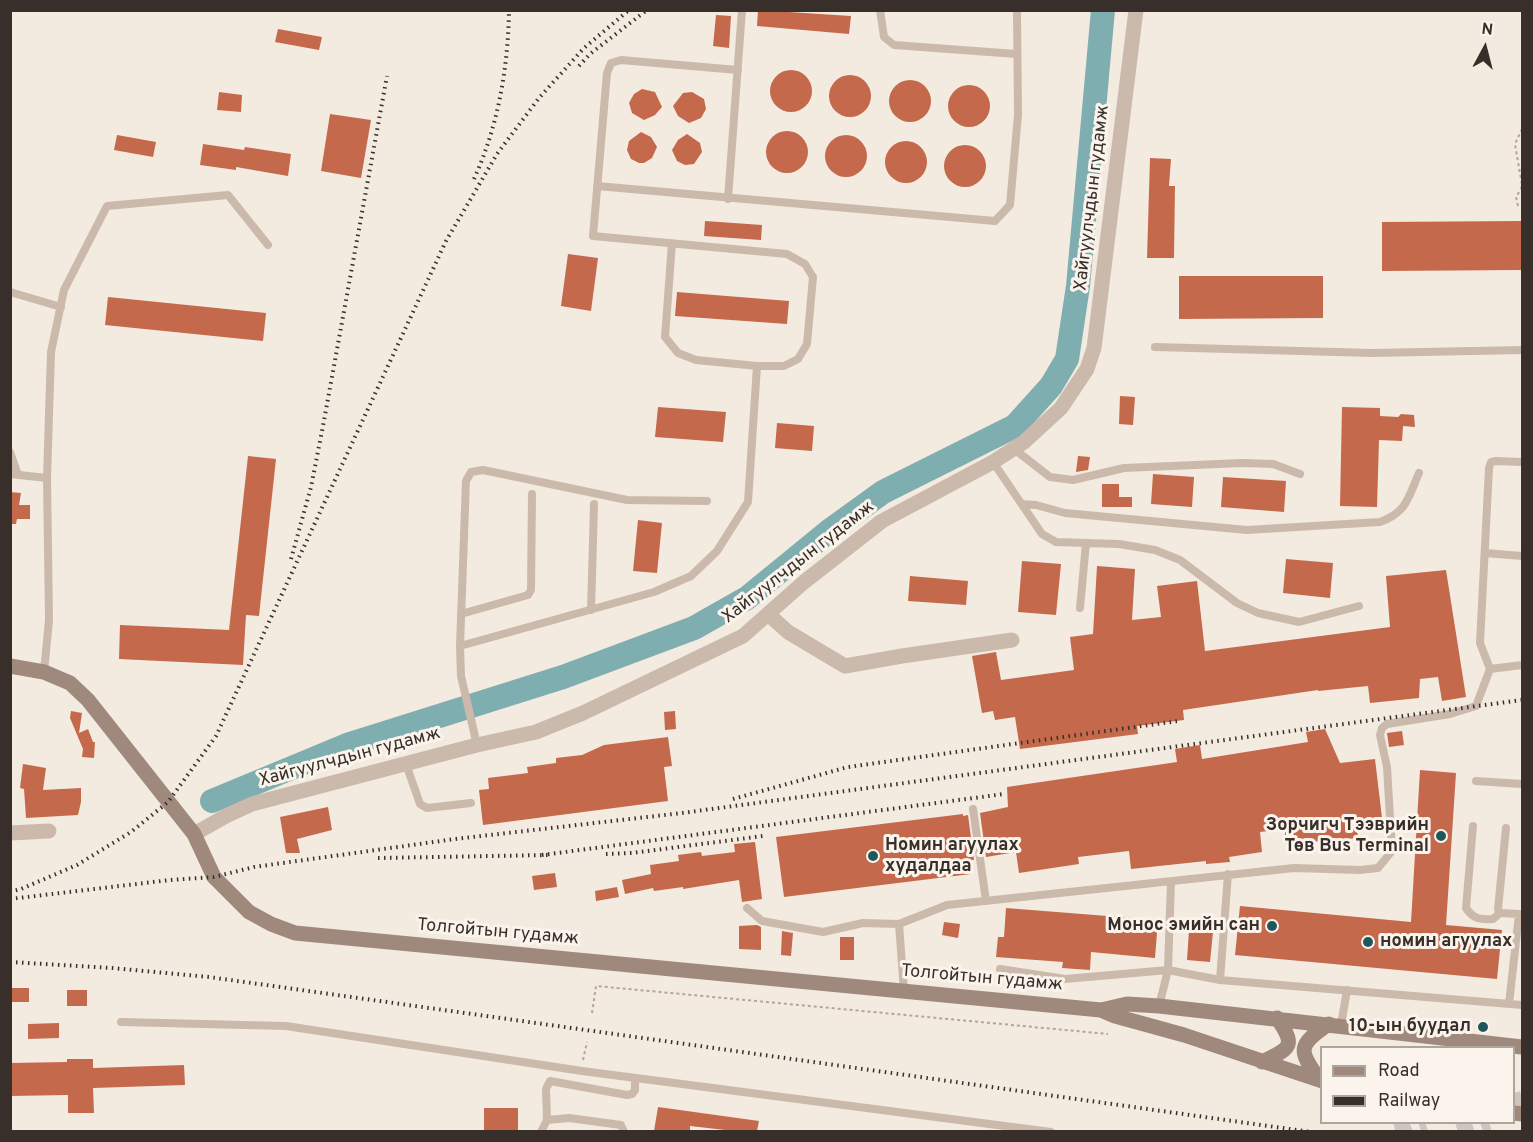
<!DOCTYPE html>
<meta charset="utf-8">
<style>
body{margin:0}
#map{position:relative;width:1533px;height:1142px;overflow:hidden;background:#f3eae0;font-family:Overpass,sans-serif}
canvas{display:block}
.frame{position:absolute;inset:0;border:12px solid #392f2a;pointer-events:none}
.legend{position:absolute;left:1320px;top:1046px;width:195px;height:78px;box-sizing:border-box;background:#faf4ec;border:2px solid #ada59e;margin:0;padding:8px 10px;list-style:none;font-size:18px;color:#392f2a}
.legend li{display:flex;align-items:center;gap:12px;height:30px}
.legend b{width:30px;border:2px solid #ada59e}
.north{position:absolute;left:1455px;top:18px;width:60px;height:60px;-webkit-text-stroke:4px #faf4ec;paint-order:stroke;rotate:7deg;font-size:16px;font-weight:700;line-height:24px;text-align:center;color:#392f2a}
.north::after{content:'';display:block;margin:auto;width:21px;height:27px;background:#392f2a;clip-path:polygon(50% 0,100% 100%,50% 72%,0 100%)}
</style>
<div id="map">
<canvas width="1533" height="1142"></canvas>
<div class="frame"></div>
<ul class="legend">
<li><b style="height:8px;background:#9f897c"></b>Road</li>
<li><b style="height:8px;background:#392f2a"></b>Railway</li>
</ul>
<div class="north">N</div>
</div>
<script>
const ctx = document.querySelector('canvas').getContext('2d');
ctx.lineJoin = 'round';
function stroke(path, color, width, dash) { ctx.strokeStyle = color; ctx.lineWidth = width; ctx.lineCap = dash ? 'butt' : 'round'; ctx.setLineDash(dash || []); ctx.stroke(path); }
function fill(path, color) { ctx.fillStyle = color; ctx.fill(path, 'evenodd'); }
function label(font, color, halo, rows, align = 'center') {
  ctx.font = font + ' Overpass,sans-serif'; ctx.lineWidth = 6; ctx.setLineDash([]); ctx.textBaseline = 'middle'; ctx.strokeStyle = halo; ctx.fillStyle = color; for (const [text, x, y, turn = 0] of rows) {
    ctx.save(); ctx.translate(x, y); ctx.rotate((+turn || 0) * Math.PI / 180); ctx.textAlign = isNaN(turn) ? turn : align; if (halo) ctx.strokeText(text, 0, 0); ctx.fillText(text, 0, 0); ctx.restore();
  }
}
stroke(new Path2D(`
 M212,801l135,-56 216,-68 131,-49 53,-30 82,-67 54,-39 132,-66 36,-40 16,-27 11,-73 25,-276`), '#7eaeb0', 24);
fill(new Path2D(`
 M758,10l93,6 -2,18 -92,-8z
 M716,15l15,1 -2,32 -16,-2z
 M278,29l44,8 -3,13 -44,-8z
 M770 91a21 21 0 1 1 42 0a21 21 0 1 1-42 0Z
 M829 96a21 21 0 1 1 42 0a21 21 0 1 1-42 0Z
 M889 101a21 21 0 1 1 42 0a21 21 0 1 1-42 0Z
 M948 106a21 21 0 1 1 42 0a21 21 0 1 1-42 0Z
 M642,89l13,3 7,15 -7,8 -11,5 -12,-7 -3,-10 5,-9z
 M219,92l23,3 -1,17 -24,-2z
 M692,92l12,7 2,10 -5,9 -12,5 -11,-7 -5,-10 10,-13z
 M330,114l41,6 -10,58 -40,-7z
 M766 152a21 21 0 1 1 42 0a21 21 0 1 1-42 0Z
 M641,132l10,5 6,10 -5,11 -8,5h-5l-8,-4 -4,-9 2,-9z
 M687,134l13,9 2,9 -8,12 -9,1 -8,-4 -5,-11 6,-10z
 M117,135l39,7 -3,15 -39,-7z
 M825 156a21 21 0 1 1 42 0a21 21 0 1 1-42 0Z
 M885 162a21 21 0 1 1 42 0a21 21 0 1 1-42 0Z
 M203,144l41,6 1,-3 46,7 -3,22 -52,-9v3l-36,-5z
 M944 166a21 21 0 1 1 42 0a21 21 0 1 1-42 0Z
 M1150,158l21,1 -2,27h6l-1,72h-27z
 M705,221l57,4 -1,15 -57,-4z
 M1522,221v49l-140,1v-49z
 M568,254l30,4 -7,53 -30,-5z
 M1179,276h144v42l-144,1z
 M677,292l112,9 -2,23 -112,-8z
 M108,297l158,16 -3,28 -158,-16z
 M1120,396l15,1 -2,28 -14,-1z
 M658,407l68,5 -3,30 -68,-5z
 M1342,407l38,1v8l18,1 3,-3 13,1 1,12 -12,-1 -1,15 -23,-1 -2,67 -37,-1z
 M777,423l37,3 -2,25 -37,-3z
 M248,456l28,3 -17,157 -13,-1 -3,50 -124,-6 1,-34 109,5z
 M1078,456l12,1 -2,13 -12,2z
 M1153,474l41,3 -2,30 -41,-3z
 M1223,477l63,4 -2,31 -63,-5z
 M1102,484h17v13h13v10h-30z
 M10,492l11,1 -2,12h11v14h-13l-1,5h-6z
 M638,520l24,3 -5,50 -24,-2z
 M1286,559l47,4 -3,35 -47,-5z
 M1022,561l39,3 -5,51 -38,-3z
 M1097,566l38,3 -3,51 29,-3 -4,-31 40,-5 8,70 185,-24 -4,-51 60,-6 20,127 -24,4 -4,-24 -18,2 -1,19 -49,5 -2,-17 -50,5v-1l-135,20 1,10 -47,6 1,8 -118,15 -5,-32 -20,3 -2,-9 -11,2 -10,-57 24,-4 5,28 73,-10 -4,-33 23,-3z
 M910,576l58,5 -2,24 -58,-4z
 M71,711l11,2 -3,20 9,-4 5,13h2l-1,16 -12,-1 1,-8 -13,-31z
 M675,711l1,18 -11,1 -1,-18z
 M1325,729l15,34 35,-4 7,59 -26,2 2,18 -73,6v-15l-25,3 2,20 -33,5 1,5 -24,2v-3l-75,8 -2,-18 -51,6 1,7 -60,9 -3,-21 -30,5 -6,-44 28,-6 -1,-20 170,-25 -2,-13 25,-4 2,14 106,-17 -2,-10z
 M1402,731l2,14 -15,2 -2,-14z
 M668,737l4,29 -8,1 4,34 -185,24 -4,-35 10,-1 -1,-11 40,-5 -1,-6 29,-4v-5l26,-3 22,-10z
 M23,764l23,4 -3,22 38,-2v14l-3,13 -52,3 -2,-29 -4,-1z
 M1420,770l36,3 -10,152 56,5 -5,49 -262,-24 5,-49 171,16z
 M328,807l4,23 -35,9 3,14h-14l-6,-36z
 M963,814v2l5,-1 6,45h-5l2,14 -187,23 -8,-60z
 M755,842l7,57 -20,3 -3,-22 -56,9v-2l-29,4 -1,-3 -28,6 -3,-14 29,-6 -1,-9 29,-4 -1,-6 23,-3 1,4 33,-4 -1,-8z
 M555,873l2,14 -23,3 -2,-14z
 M617,887l2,10 -23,4 -1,-10z
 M1006,908l152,12 -3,38 -64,-6 -1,18 -28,-2 1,-6 -67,-5 2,-20h6z
 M944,922l16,2 -2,14 -16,-3z
 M757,925l4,2v23l-22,-1v-23z
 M1189,930l24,2 -3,30 -23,-2z
 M782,931l11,2 -2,23 -10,-1z
 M840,937h14v23h-14z
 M12,988h17v14h-17z
 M67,990h20v16h-20z
 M59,1023v15l-31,1v-15z
 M67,1059h26v9l91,-3 1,20 -92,3 1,25h-26v-18l-58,1v-33l57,-1z
 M658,1107l101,14 -2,10h-23l-44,-5v5h-36z
 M484,1108h34v23h-34z`), '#c5694c');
stroke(new Path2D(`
 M1514,1101l8,-2
 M1396,1132l29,-10
 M1458,1132l31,-10`), '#cec5bc', 16, [16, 8]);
stroke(new Path2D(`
 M1518,206l-2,-9 5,-8 1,-4 -7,-41 7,-15
 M592,1013l4,-27 512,48
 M583,1060l4,-18`), '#b7a495', 2, [3, 3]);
stroke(new Path2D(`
 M880,10l4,27 10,8 122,9
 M597,186l398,35 15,-16 8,-90 -1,-105
 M728,199l14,-189
 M672,243l-7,94 13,16 18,7 61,6h27l14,-7 9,-15 6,-67 -8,-13 -18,-10 -194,-18 14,-163 4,-10 10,-3 117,10
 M10,292l51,15
 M1155,347l218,6 149,-3
 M1014,449l36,28 23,3 51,-12 118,-5 31,1 27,10
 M10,452l8,23
 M993,462l49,72 14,8 63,2 36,6 25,10 57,43 21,10 41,9 60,-16
 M10,474l37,4 2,142 -5,52
 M47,478l4,-126 13,-62 43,-84 121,-11 40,50
 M1022,504l14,1 29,8 182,17 133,-8c27,-10 28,-24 39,-49
 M1485,553l37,3
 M1080,608l6,-65
 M591,610l3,-106
 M461,614l67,-19 3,-5 1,-96
 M460,646l194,-54 37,-16 26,-25 31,-49 9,-136
 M1490,669l32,-4
 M477,745l-16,-69 -1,-30 6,-165 5,-9 12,-2 144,30 80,1
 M406,764l14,40 7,4 44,-5
 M1476,781l46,3
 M973,809l13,92
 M1473,826l-7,82c7,11 15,12 27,11l7,-6
 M1506,828l-8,81 2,4 19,1 -10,90
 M747,908l15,13 61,11 40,-9 36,1 48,-19 347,-37 66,2 18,-2 14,-17 -5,-84 -7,-32 2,-7 5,-4 63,-10 26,-8 14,-37 -10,-26 9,-175 2,-6 5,-1 26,1
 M899,924l5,67
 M1000,969l65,10 103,-9 52,10 302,25
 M1220,980l8,-106
 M1159,1006l9,-36 3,-89
 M121,1022l165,4 296,45 469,61
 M1341,1025l6,-35
 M547,1120l-1,-31 4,-8 77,14 5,-1 3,-4v-12
 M541,1132l6,-12 22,-2 52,7 3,7`), '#cbbaab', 8);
stroke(new Path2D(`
 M768,614l20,18 57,34 57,-10 110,-16
 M10,833l39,-2
 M194,834l32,-18 26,-12 225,-59 59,-13 47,-19 160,-77 61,-54 78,-61 111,-59 31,-20 37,-34 26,-39 7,-21 42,-338`), '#cbbaab', 15);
stroke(new Path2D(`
 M10,666l34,6 26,11 18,17 106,134 20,43 35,35 22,12 24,9 806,77 14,6 69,19 138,46
 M1101,1010l26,-6 32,2 363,41
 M1262,1062c28,-14 35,-15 15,-44
 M1320,1080c-22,-29 -23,-35 9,-56
 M1514,1113l8,1`), '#9f897c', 15);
stroke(new Path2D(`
 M579,66l11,-12 57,-44
 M474,179c24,-53 34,-110 35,-169
 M291,559l20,-72 12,-61 64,-350
 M733,799l115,-32 330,-46
 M606,854l26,-1 131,-17
 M542,855l462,-61
 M378,858l171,-3
 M10,892l11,-3 56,-24 54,-33 37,-30 48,-66 230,-495 51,-87 42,-56 45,-50 45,-38
 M10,899l160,-19 44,-3 40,-10 201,-28 227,-26 840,-113
 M10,962l102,6 97,9 1102,155`), '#392f2a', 4, [1.5, 4.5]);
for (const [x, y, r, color] of [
 [1441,836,6,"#20575b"],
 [873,856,6,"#20575b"],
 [1272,926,6,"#20575b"],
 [1368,942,6,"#20575b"],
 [1483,1027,6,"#20575b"]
]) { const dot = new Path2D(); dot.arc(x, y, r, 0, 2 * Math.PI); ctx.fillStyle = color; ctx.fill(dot); stroke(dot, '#faf4ec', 2); }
label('18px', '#392f2a', '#faf4ec', [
 ["Хайгуулчдын гудамж",1093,198,-83],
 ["Хайгуулчдын гудамж",799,563,-38],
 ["Хайгуулчдын гудамж",350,758,-15],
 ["Толгойтын гудамж",498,933,5],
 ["Толгойтын гудамж",982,979,5]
]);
label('bold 18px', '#392f2a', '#faf4ec', [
 ["Зорчигч Тээврийн",1429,826],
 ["Төв Bus Terminal",1429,847],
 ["Номин агуулах",885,846,"left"],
 ["худалдаа",885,867,"left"],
 ["Монос эмийн сан",1260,926],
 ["номин агуулах",1380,942,"left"],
 ["10-ын буудал",1471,1027]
], 'right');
</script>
